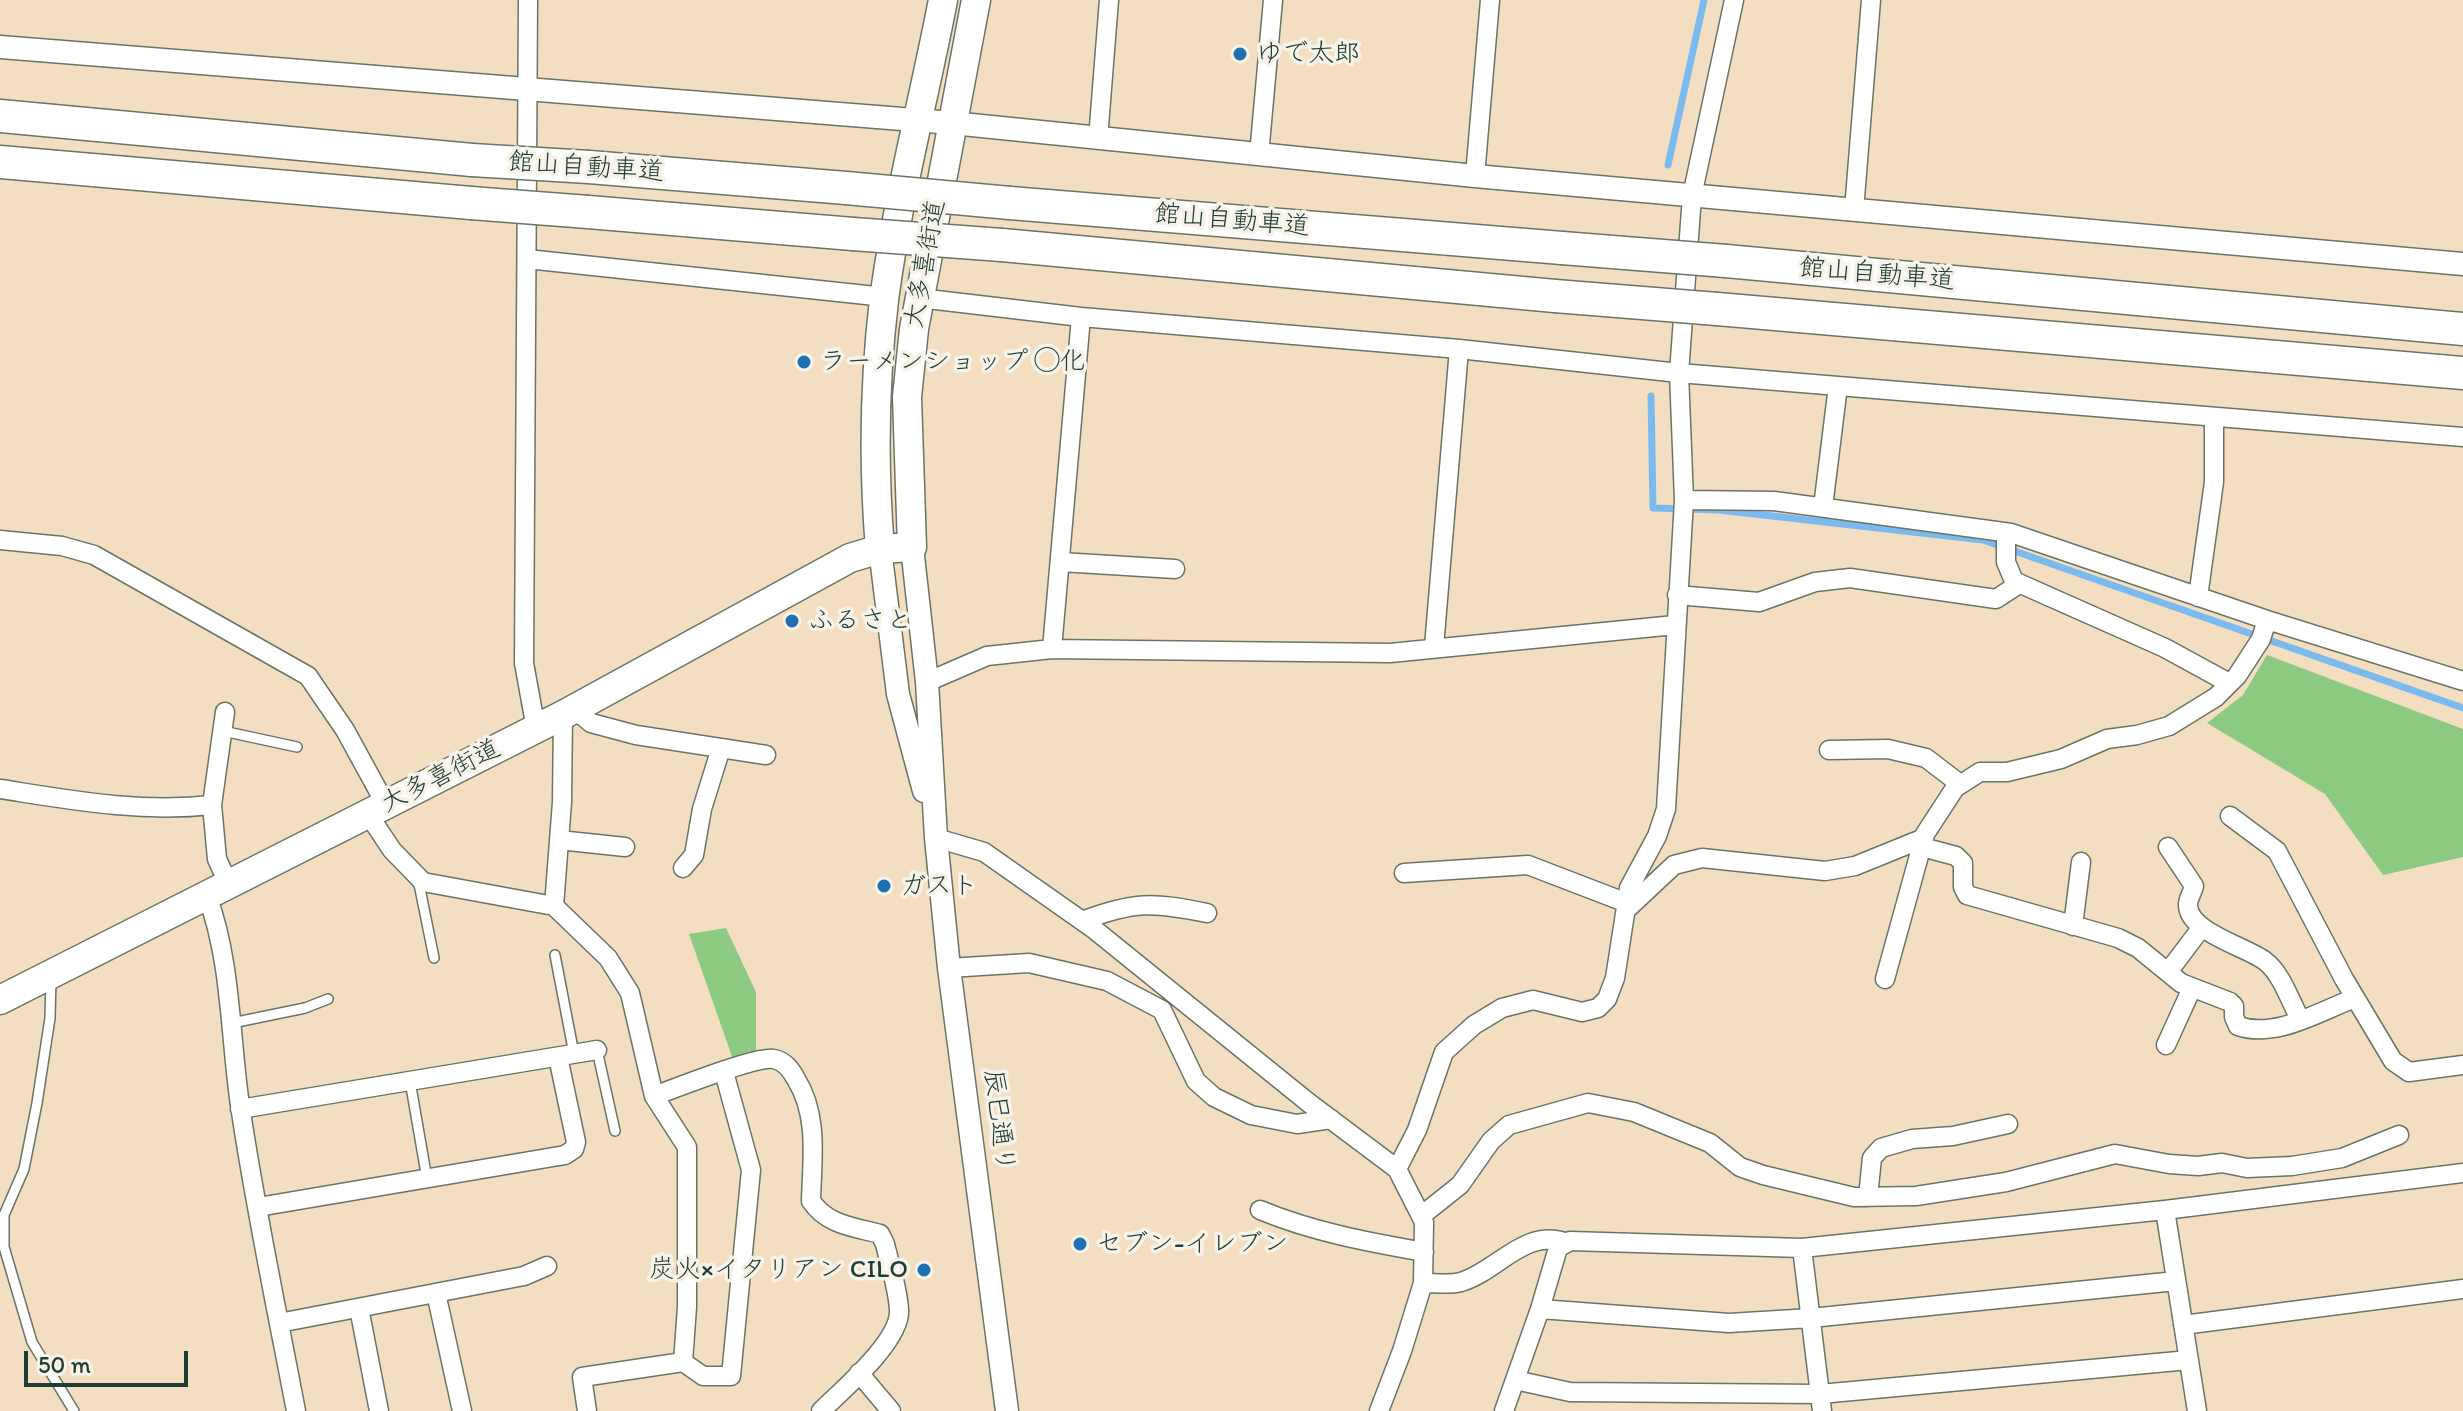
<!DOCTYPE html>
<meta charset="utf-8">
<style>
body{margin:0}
#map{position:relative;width:2463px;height:1411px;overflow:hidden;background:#f3dec1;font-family:Itim,sans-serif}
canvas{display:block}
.scale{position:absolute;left:24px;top:1351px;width:164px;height:36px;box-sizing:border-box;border:4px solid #1f3d34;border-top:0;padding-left:10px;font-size:24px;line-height:28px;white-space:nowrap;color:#1f3d34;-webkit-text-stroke:6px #f7f3e8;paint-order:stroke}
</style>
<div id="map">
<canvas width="2463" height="1411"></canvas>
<div class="scale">50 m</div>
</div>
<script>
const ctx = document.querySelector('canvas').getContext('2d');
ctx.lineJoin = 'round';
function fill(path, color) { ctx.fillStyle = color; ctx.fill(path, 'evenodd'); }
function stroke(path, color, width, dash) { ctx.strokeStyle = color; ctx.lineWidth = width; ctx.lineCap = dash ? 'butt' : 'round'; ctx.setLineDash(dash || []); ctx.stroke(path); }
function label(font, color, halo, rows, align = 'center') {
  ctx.font = font + ' Itim,"Klee One",sans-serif'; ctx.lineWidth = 7; ctx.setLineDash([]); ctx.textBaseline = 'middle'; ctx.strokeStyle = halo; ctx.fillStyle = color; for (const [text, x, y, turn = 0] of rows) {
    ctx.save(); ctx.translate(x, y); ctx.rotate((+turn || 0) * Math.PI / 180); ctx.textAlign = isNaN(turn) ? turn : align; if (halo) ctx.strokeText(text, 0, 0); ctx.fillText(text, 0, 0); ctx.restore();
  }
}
fill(new Path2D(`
 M2267,655l196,74v128l-80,18 -58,-81 -118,-71 36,-28z
 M726,928l30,64v70l-20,6 -47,-134z`), '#8cca81');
stroke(new Path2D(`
 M1668,165l36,-165
 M1651,396l2,112 66,2 264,30 480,168`), '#7bbaef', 7);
const service = new Path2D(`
 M223,731l74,16
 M418,879l16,79
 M555,955l19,99
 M51,978l-1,40 -13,85 -13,66 -20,46v32l28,95 42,69
 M232,1023l73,-15 23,-9
 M597,1050l18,81
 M410,1081l17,98`);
const minor = new Path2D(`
 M528,0l-4,663 12,66
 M1098,139l11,-139
 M1259,155l14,-155
 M1475,176l15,-176
 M1854,210l17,-210
 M527,259l358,38
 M919,298l162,19 378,32 220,24 784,64
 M1684,500l90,1 237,32 256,87 196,61
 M1823,507l15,-121
 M2006,533v29l8,19 151,67 64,35
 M0,540l62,6 32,9 214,121 37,54 41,75
 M1061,562l114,7
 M1677,595l82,7 56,-20 35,-4 146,21 23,-15
 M2198,597l16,-115v-64
 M1434,647l25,-298
 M1052,649l29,-332
 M927,682l60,-26 65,-7 338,4 285,-28
 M574,709l17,14 45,12 130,20
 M225,712l-13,93 5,54 12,26
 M563,715l-1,87 -8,104 54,52 22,35 24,103 33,51v160l-4,55 -101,15 5,34
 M1829,750l59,-1 38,9 34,26
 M0,789c71,11 140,24 212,16
 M368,814l24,36 31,32 131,24
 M2230,816l47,35 67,128 49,82 16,11 54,-7
 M936,838l48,14 111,78 214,173 88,66 27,53 -1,61 -21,68 -23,60
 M559,840l66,7
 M1922,847l34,9 7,7v24l4,8 151,43 20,10 43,35 49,19 4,4v11l4,9c38,13 82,-15 117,-28
 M2168,847l26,39c-1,5 -6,13 -6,18 -1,28 59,43 77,57 17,13 25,40 35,58
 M683,868l11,-13 8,-46 19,-61
 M1404,873l124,-8 99,38
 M207,896c25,65 23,147 34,216 15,100 36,199 55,299
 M1626,910l48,-45 28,-7 123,13 30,-5 69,-28
 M1082,921c52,-20 71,-19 125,-8
 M2073,926l8,-64
 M949,968l80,-5 78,18 55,29 34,71 18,16 37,18 46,9 34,-5
 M2168,972l34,-45
 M1885,979l40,-145 30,-46 25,-16h27l25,-6 29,-7 46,-20 30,-4 32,-9 47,-29 21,-21 24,-37 6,-19
 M2166,1045l26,-57
 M654,1096c22,-8 102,-40 120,-37 11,2 17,11 22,20 23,37 16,80 15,122 16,24 43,26 69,33l5,10c5,21 13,45 14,66 2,31 -57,80 -78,101
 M240,1109l357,-59
 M1397,1169l20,-39 27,-78 30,-27 28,-17 31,-8 49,12 16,-4 9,-9 8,-21 14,-90 28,-52 9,-27 18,-309 -5,-127 13,-177 42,-196
 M1868,1197l4,-39 9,-10 31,-9 41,-3 55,-12
 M258,1207l307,-52 9,-6 2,-7 -18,-85
 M1260,1210c53,22 108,32 164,42
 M2165,1210l32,201
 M1421,1216l39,-31 31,-44 18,-16 79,-22 46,9 76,31 30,24 23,8 91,22 62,-1 90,-14 109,-28 54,10 29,2 24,-3 25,5 45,-2 50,-8 57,-23
 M1802,1248l20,163
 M1423,1283c12,0 27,2 38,-1 37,-11 64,-55 106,-39
 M436,1293l26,118
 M359,1308l20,103
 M1540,1309l189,14 82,-5 365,-37
 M279,1323l245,-47 23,-10
 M2183,1325l280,-36
 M683,1362l20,14h28l20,-206 -27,-98
 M859,1373l32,38
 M1515,1380l55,12 250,2 369,-34
 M1504,1411l36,-102 18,-61 12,-7 232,7 363,-38 298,-37`);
const tertiary = new Path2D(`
 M0,47l952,76 523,53 988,88
 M912,547l15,135 9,156 13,130 58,443
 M880,549l18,145 26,97`);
const trunk = new Path2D(`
 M880,549c-7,-85 -6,-165 4,-249 13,-100 40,-201 59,-300
 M0,1000l563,-285 287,-157 30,-9 32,-2 -5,-150 7,-68 62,-329`);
const motorway = new Path2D(`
 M0,116l472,44
 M0,162l471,41
 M589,167l257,21
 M1010,203l552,45
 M588,212l265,22
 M1002,245l553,51
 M1726,261l737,68
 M1717,309l746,64`);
stroke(service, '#697565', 12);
stroke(minor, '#697565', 21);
stroke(tertiary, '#697565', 25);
stroke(trunk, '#697565', 31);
stroke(motorway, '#697565', 35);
stroke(service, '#fff', 9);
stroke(minor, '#fff', 18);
stroke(tertiary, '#fff', 22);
stroke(trunk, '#fff', 28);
stroke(motorway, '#fff', 32);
const motorwayBridge = new Path2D(`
 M472,160l117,7
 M846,188l164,15
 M471,203l117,9
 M853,234l149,11
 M1562,248l164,13
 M1555,296l162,13`);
stroke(motorwayBridge, '#697565', 35, []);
stroke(motorwayBridge, '#fff', 32);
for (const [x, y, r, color] of [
 [1240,54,8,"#1f6fb2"],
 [804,362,8,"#1f6fb2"],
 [792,621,8,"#1f6fb2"],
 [884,886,8,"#1f6fb2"],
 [1080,1244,8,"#1f6fb2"],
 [924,1270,8,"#1f6fb2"]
]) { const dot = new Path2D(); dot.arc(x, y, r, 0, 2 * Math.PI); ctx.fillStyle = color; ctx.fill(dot); stroke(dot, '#f7f3e8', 3); }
label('26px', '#1f3d34', '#f7f3e8', [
 ["ゆで太郎",1256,54],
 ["ラーメンショップ ◯化",820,362],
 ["ふるさと",808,621],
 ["ガスト",900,886],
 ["セブン-イレブン",1096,1244],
 ["炭火×イタリアン CILO",908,1270,"right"]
], 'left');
label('26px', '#1f3d34', '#f7f3e8', [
 ["館山自動車道",586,168,4],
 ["館山自動車道",1232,221,5],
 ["大多喜街道",926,264,-80],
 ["館山自動車道",1877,275,5],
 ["大多喜街道",441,777,-27],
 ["辰巳通り",998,1121,83]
]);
</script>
